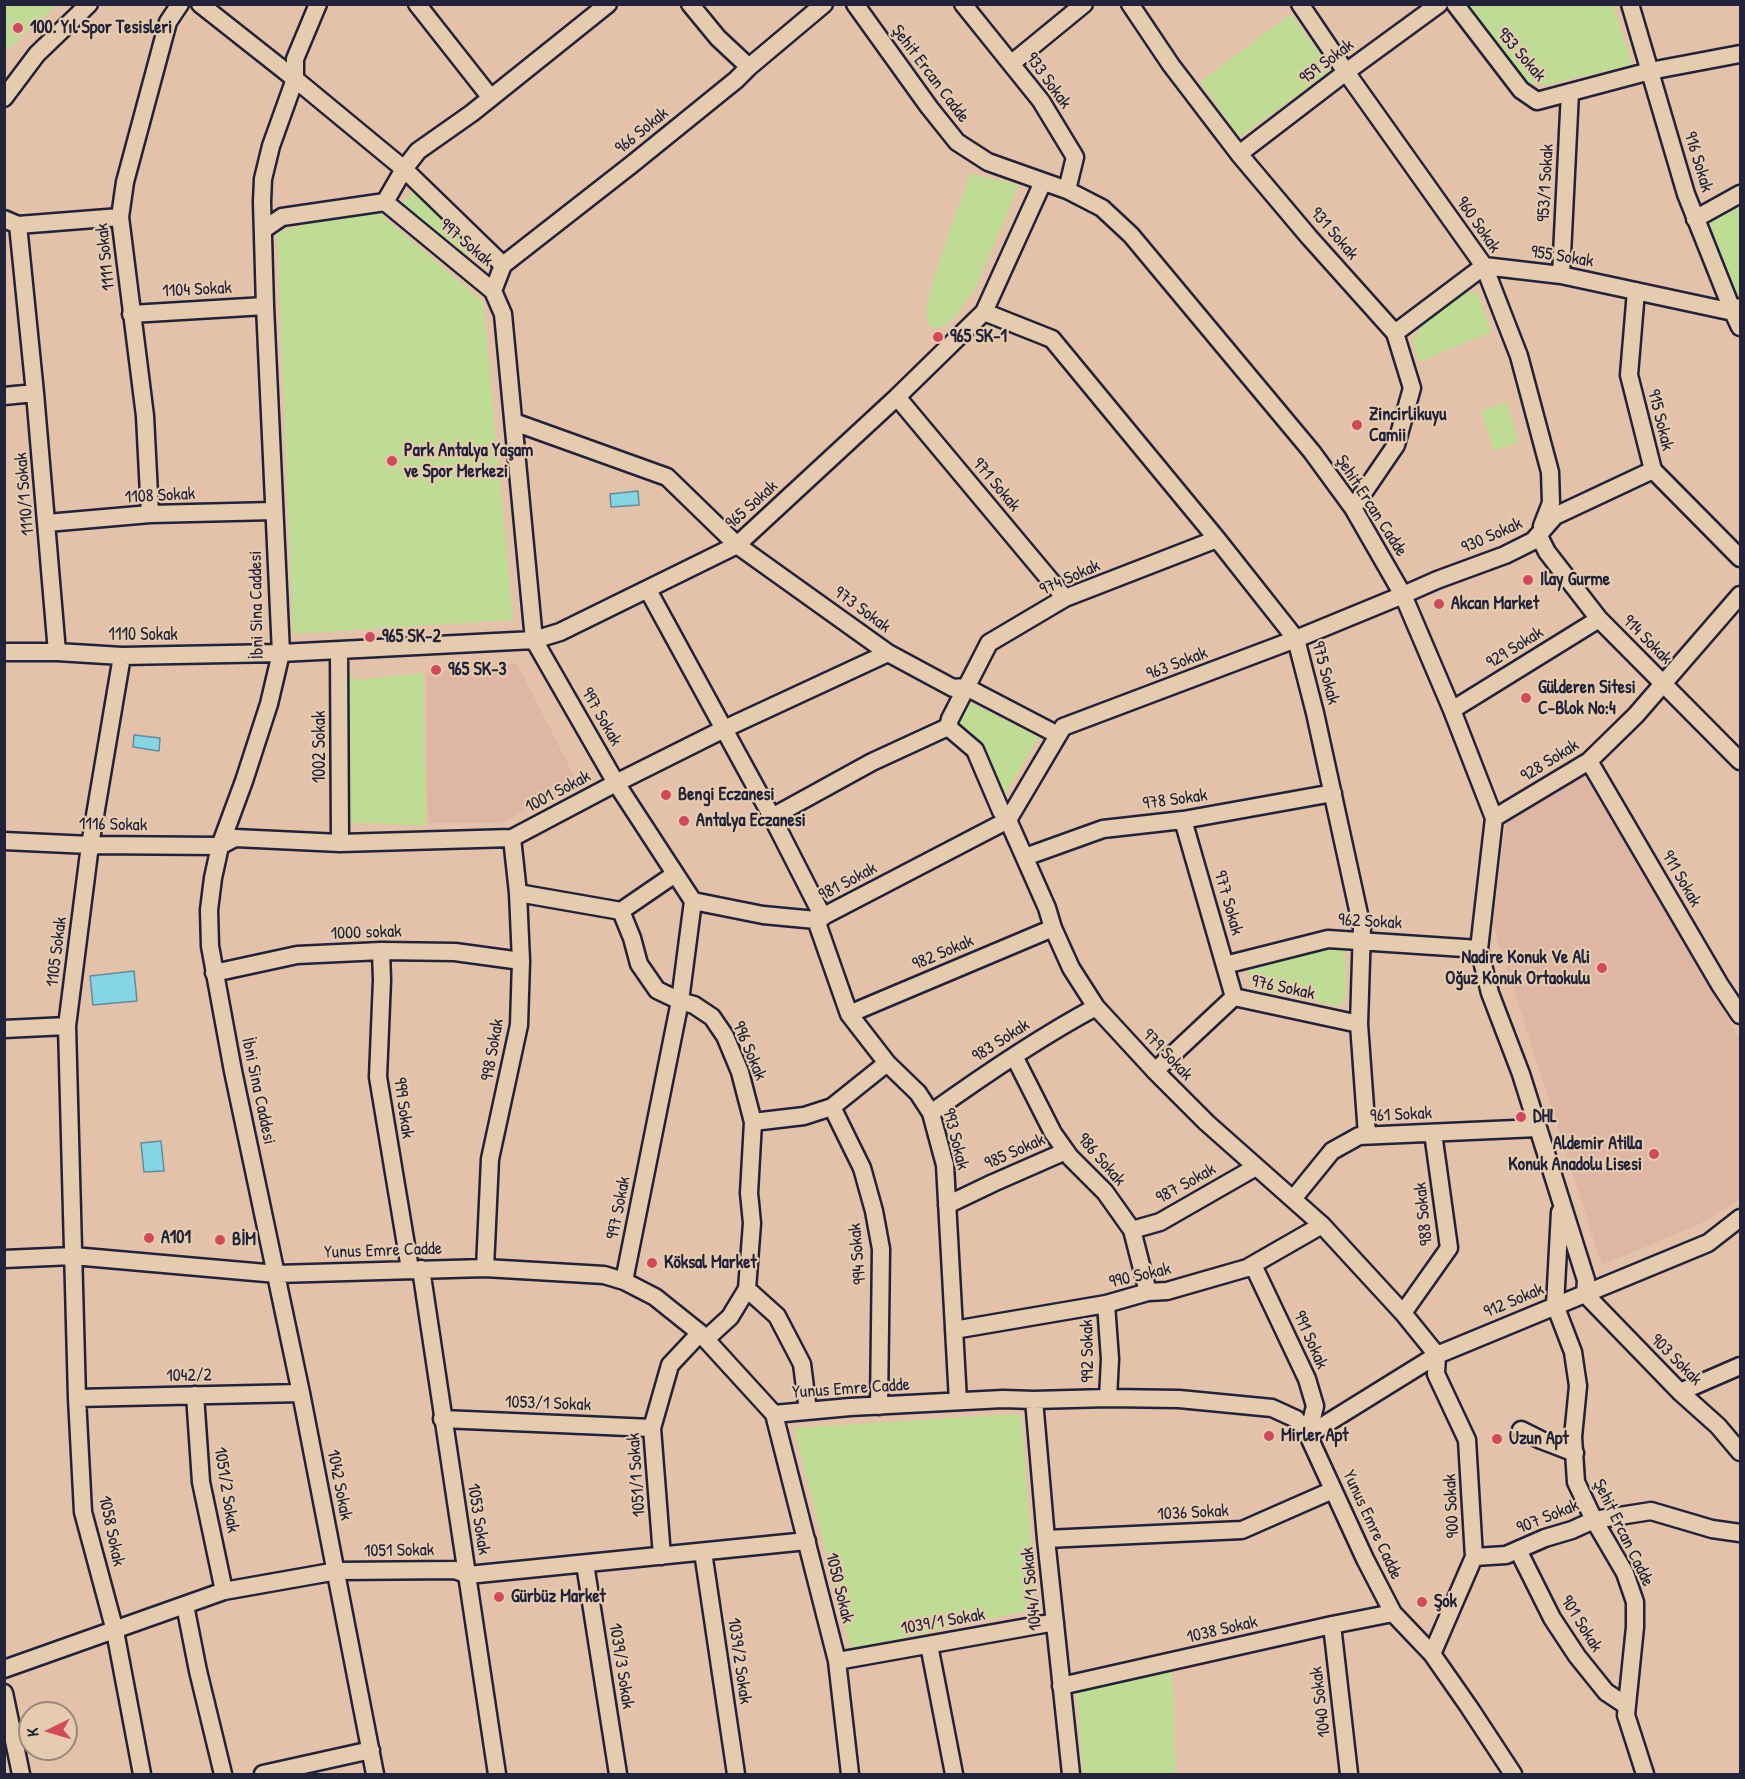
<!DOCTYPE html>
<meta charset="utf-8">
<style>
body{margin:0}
#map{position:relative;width:1745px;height:1779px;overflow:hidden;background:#e4c1a9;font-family:"Patrick Hand",sans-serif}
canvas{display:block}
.frame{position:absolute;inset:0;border:6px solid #22223b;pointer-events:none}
.north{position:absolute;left:18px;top:1701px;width:60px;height:60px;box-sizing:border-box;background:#e6ccae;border:2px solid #988880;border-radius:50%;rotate:265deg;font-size:16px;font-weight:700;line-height:24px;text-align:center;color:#22223b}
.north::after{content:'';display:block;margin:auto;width:21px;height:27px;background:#d1495b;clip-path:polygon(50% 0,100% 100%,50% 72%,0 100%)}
</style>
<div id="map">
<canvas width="1745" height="1779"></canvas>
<div class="frame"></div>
<div class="north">K</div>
</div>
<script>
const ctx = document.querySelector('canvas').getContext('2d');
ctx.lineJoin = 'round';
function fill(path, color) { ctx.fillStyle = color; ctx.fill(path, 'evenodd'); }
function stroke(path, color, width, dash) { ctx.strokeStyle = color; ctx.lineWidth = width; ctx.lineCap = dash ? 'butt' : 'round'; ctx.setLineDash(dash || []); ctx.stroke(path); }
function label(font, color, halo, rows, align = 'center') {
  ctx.font = font + ' "Patrick Hand",sans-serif'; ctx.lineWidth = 4.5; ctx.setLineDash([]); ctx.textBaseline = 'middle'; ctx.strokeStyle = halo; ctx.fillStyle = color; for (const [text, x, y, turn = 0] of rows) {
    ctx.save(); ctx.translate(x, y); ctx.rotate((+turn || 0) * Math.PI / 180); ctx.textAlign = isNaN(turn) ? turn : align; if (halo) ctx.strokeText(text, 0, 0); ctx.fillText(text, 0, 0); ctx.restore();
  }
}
fill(new Path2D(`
 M517,663l61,121 -78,39h-72l-2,-150z
 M1584,774l156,265v160l-40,25 -98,41 -109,-340 13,-105z`), '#dfb6a4');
fill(new Path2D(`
 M5,4h52v1l-52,47z
 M1468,5h145l19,60 -87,20 -13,-1 -7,-3 -57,-69z
 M1291,14l40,56 -91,67 -40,-55z
 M970,173l49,12 -42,99 -20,31 -12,10 -10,4 -7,-3 -2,-16 9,-36z
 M413,191l62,57 -12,12 -61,-57z
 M1740,205v88l-3,2 -28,-73z
 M372,207l111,95 30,318 -220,14 -16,-402z
 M1465,293h13l13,39 -72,30 -6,-21c12,-23 28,-39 52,-48z
 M1506,402l13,40 -25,9 -13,-40z
 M345,665l9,15 70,-7 2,153 -82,-4z
 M970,703l69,34 -38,64 -44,-73z
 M1345,946l1,50 -7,10 -82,-16c-8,-8 -9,-13 -7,-25l78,-18z
 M1013,1414l6,1 3,5 14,189 -185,40 -57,-221z
 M1172,1666l4,108h-93l-7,-88z`), '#bedc94');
const water = new Path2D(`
 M638,491l1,14 -28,2 -1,-13z
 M134,735l26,3 -1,13 -26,-4z
 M134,971l3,30 -44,4 -3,-29z
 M161,1141l3,30 -20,1 -3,-29z`);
fill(water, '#86d5e3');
stroke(water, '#5e8da0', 1.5);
const minor = new Path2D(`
 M200,4l95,75 -24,67 -8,33 -1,23 3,104 16,347 -12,51 -25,77 -24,65 -7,32 -4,32 1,36 23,125 68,322 74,381
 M318,4l-23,55v20l109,90 99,96
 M417,4l74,94
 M690,4l28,34 31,29
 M855,4l74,103 28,35 31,20 79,28 35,18 29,27 181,217 41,56 50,87 49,115 42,108 -15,131 11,44 31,81 65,206 -1,14 95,98 38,34 22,26
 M963,4l78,97 34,56 -8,33
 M1130,4l41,61 68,89 70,83 86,96 17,55 -16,57 -43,63
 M1300,4l46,68 138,194 35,90 31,116 1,31 -9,23
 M1455,4l66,86 16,11 113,-30 90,-17
 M1630,4l56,190 47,118 7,15
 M1012,63l72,-59
 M4,98l33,-44 52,-50
 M1239,154l107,-82 93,-68
 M385,202l108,89 10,23 31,326 82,143 77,118 -13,100 -56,280
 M4,219l14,6 102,-8
 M1695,219l45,-25
 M18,225l17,168 22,259
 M263,230l19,-13 103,-15 19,-33 14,-18 54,-38 136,-109
 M1561,275l9,-183
 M493,291l10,-26 128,-100 105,-85 13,-13 75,-63
 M1636,291l-7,84 24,95 87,88
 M984,312l68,27 165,200 79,100 19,74 47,215 -3,96 8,111
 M131,314l134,-8
 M1395,333l89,-67 77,9 172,37 7,-5
 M4,396l31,-3
 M897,397l168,201
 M514,422l153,55 70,68 151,108 65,35 13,-1 92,48
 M150,514l-5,-98 -25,-199 5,-35 43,-160 12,-18
 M47,523l103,-9 124,-3
 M1539,536l8,16 52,67 141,142
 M648,590l124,227 51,100
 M339,650l1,193
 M4,652h53l65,4 159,-3 253,-13 26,-8 177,-87 160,-148 87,-85 59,-130
 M122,656l-32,189 -23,181 10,372 6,114 32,119 27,143
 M1452,710l147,-91
 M948,727l27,23 26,61 7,9 39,88 6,20 18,40 25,39 59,64 52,52 115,102 81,88 34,42 -1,19 31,66 7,117 -42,97
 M1589,761l131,224 20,30
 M772,817l100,-55 76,-35 2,-8 39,-76 76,-45 152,-59
 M1494,818l95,-57 47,-46 104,-120
 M1183,820l51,177
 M4,841l86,4 130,1 15,-8 105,5 172,-5 104,-55 108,-54 164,-76
 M1025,857l78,-28 80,-9 150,-27
 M518,893l103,18 11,27 7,26 18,26 23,11 14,4 18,12 13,19 15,36 13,50 -4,71 3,30 -5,66 -17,28 -24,22
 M693,901l70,14 53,5 192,-100 55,-93 233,-88 107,-44 34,-15 68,-25 28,-14 22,-25 98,-46
 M621,911l54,-37
 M816,920l33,94 38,49 31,30 13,20 14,52 13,236
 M381,951l1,29 -4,97 32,192
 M1225,965l103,-26 151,10
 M214,973l83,-18 84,-4 74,1 66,9
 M849,1014l204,-86
 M4,1029l63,-3
 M1014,1056l39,77 17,24 35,35 27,38 16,62
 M1155,1071l79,-74 125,27
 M832,1107l30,61 12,43 7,38 -2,157
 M931,1113c53,-38 107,-75 165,-106
 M753,1122l51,-6 28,-9 55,-44
 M1293,1199l39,-48 27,-15 178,-8
 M947,1205l46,-22 73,-32
 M1560,1212l-5,93 18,47 5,34 -5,51 3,45 18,38 31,53 10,29v25l-9,88 19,59
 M1132,1230l28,-8 96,-55
 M4,1259l69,-3 204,18 208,-6 119,7 20,6 31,16 45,36 74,81 76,-7 153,-8 31,1 74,-2 71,1 93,9 24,11 12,16 57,124 28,54 39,41 37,53 44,67
 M1253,1265l54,114 8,27 -7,29
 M485,1268l5,-109 29,-134 2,-64 -3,-68 -6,-55
 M421,1269c24,169 51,337 76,505
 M747,1289l30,27 25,48 6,47
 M1106,1304l4,55 -2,39
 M1403,1313l46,-65 -16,-115
 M954,1330l152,-26 42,-12 19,-1 80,-23 75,-43
 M1680,1392l60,-26
 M195,1395l6,87 23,109
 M77,1398l224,-5
 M1034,1400l12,139 25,235
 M774,1414l63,247 13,113
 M442,1419l210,9
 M1521,1430l20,10 34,13
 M1308,1435l129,-80 271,-112 32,-25
 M1046,1539l196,-9 91,-40
 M1518,1550l34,68 25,38 29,36 21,14
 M703,1552l33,222
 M662,1556l-10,-128 18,-63 30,-32
 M1474,1557l32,-2 39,-17 27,-8 22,-10 57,-9 61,18 28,4
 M585,1564l33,210
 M185,1605l13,66 25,103
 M1332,1625l17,149
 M929,1645l25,129
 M837,1661l218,-39
 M4,1669l220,-78 113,-20 118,-1 13,5 339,-34
 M1061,1686l271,-61 61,-12
 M4,1693l17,81
 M263,1774l108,-24`);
stroke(minor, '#22223b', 21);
stroke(minor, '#e6ccae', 16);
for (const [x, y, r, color] of [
 [18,28,6,"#d1495b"],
 [938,337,6,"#d1495b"],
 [1357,425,6,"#d1495b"],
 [392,461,6,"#d1495b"],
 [1528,580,6,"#d1495b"],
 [1439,604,6,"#d1495b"],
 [370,637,6,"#d1495b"],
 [436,670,6,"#d1495b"],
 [1526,698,6,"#d1495b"],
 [666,795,6,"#d1495b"],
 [684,821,6,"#d1495b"],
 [1602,968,6,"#d1495b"],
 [1521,1117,6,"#d1495b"],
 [1654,1154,6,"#d1495b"],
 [149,1238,6,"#d1495b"],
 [220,1240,6,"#d1495b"],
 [652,1263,6,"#d1495b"],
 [1269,1436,6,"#d1495b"],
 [1497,1439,6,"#d1495b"],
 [499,1597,6,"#d1495b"],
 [1422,1602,6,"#d1495b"]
]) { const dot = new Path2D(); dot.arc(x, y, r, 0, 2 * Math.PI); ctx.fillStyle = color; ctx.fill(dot); stroke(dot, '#e6ccae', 2); }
label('bold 18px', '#22223b', '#e6ccae', [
 ["100. Yıl Spor Tesisleri",30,28],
 ["965 SK-1",950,337],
 ["Zincirlikuyu",1369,415],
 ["Camii",1369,436],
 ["Park Antalya Yaşam",404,451],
 ["ve Spor Merkezi",404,472],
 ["Ilay Gurme",1540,580],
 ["Akcan Market",1451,604],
 ["965 SK-2",382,637],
 ["965 SK-3",448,670],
 ["Gülderen Sitesi",1538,688],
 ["C-Blok No:4",1538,709],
 ["Bengi Eczanesi",678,795],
 ["Antalya Eczanesi",696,821],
 ["Nadire Konuk Ve Ali",1590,958,"right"],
 ["Oğuz Konuk Ortaokulu",1590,979,"right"],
 ["DHL",1533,1117],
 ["Aldemir Atilla",1642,1144,"right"],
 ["Konuk Anadolu Lisesi",1642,1165,"right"],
 ["A101",161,1238],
 ["BİM",232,1240],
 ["Köksal Market",664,1263],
 ["Mirler Apt",1281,1436],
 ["Uzun Apt",1509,1439],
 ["Gürbüz Market",511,1597],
 ["Şok",1434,1602]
], 'left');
label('18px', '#22223b', '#e6ccae', [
 ["953 Sokak",1521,55,49],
 ["959 Sokak",1327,62,-37],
 ["Şehit Ercan Cadde",930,74,53],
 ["933 Sokak",1048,81,54],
 ["966 Sokak",642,131,-39],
 ["916 Sokak",1698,162,73],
 ["953/1 Sokak",1546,183,-87],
 ["960 Sokak",1478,225,55],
 ["931 Sokak",1334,234,49],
 ["997 Sokak",466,243,40],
 ["1111 Sokak",106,257,-96],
 ["955 Sokak",1562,257,9],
 ["1104 Sokak",197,290,-3],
 ["915 Sokak",1660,420,76],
 ["971 Sokak",996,485,50],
 ["1110/1 Sokak",25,494,-95],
 ["1108 Sokak",160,496,-3],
 ["965 Sokak",752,505,-42],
 ["Şehit Ercan Cadde",1371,506,57],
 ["930 Sokak",1492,536,-24],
 ["974 Sokak",1070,578,-24],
 ["İbni Sina Caddesi",257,605,-91],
 ["973 Sokak",862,610,36],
 ["1110 Sokak",143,635],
 ["914 Sokak",1647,640,45],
 ["929 Sokak",1515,648,-32],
 ["963 Sokak",1177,664,-21],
 ["975 Sokak",1325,673,75],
 ["997 Sokak",601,717,60],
 ["1002 Sokak",320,747,-90],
 ["928 Sokak",1550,761,-32],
 ["1001 Sokak",558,792,-28],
 ["978 Sokak",1175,800,-8],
 ["1116 Sokak",113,825,1],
 ["911 Sokak",1681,879,60],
 ["981 Sokak",848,882,-28],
 ["977 Sokak",1228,903,74],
 ["962 Sokak",1370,922,3],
 ["1000 sokak",366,933,-2],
 ["1105 Sokak",57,952,-83],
 ["982 Sokak",943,953,-23],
 ["976 Sokak",1283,988,12],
 ["983 Sokak",1001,1041,-33],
 ["998 Sokak",493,1050,-80],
 ["996 Sokak",749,1051,67],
 ["979 Sokak",1167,1055,46],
 ["İbni Sina Caddesi",258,1091,78],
 ["999 Sokak",403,1108,82],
 ["961 Sokak",1401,1115,-3],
 ["993 Sokak",955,1139,76],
 ["985 Sokak",1015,1152,-24],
 ["986 Sokak",1101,1160,49],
 ["987 Sokak",1186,1184,-29],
 ["997 Sokak",619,1208,-79],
 ["988 Sokak",1424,1214,-96],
 ["Yunus Emre Cadde",383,1251,-2],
 ["994 Sokak",858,1254,-95],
 ["990 Sokak",1140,1276,-13],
 ["912 Sokak",1514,1301,-23],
 ["991 Sokak",1310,1340,66],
 ["992 Sokak",1088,1351,-91],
 ["903 Sokak",1676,1360,45],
 ["1042/2",189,1376,-1],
 ["Yunus Emre Cadde",851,1389,-4],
 ["1053/1 Sokak",548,1404,2],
 ["1051/1 Sokak",637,1475,-94],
 ["1042 Sokak",339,1485,79],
 ["1051/2 Sokak",226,1490,81],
 ["900 Sokak",1452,1506,-93],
 ["1036 Sokak",1193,1513,-3],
 ["907 Sokak",1548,1517,-22],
 ["1053 Sokak",478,1519,81],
 ["Yunus Emre Cadde",1372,1525,65],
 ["1058 Sokak",111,1531,78],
 ["Şehit Ercan Cadde",1623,1533,64],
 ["1051 Sokak",399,1551,-1],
 ["1050 Sokak",839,1588,76],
 ["1044/1 Sokak",1032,1589,-96],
 ["1039/1 Sokak",943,1622,-10],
 ["901 Sokak",1581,1624,58],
 ["1038 Sokak",1222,1630,-13],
 ["1039/2 Sokak",739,1661,82],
 ["1039/3 Sokak",621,1666,81],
 ["1040 Sokak",1321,1702,-97]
]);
</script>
